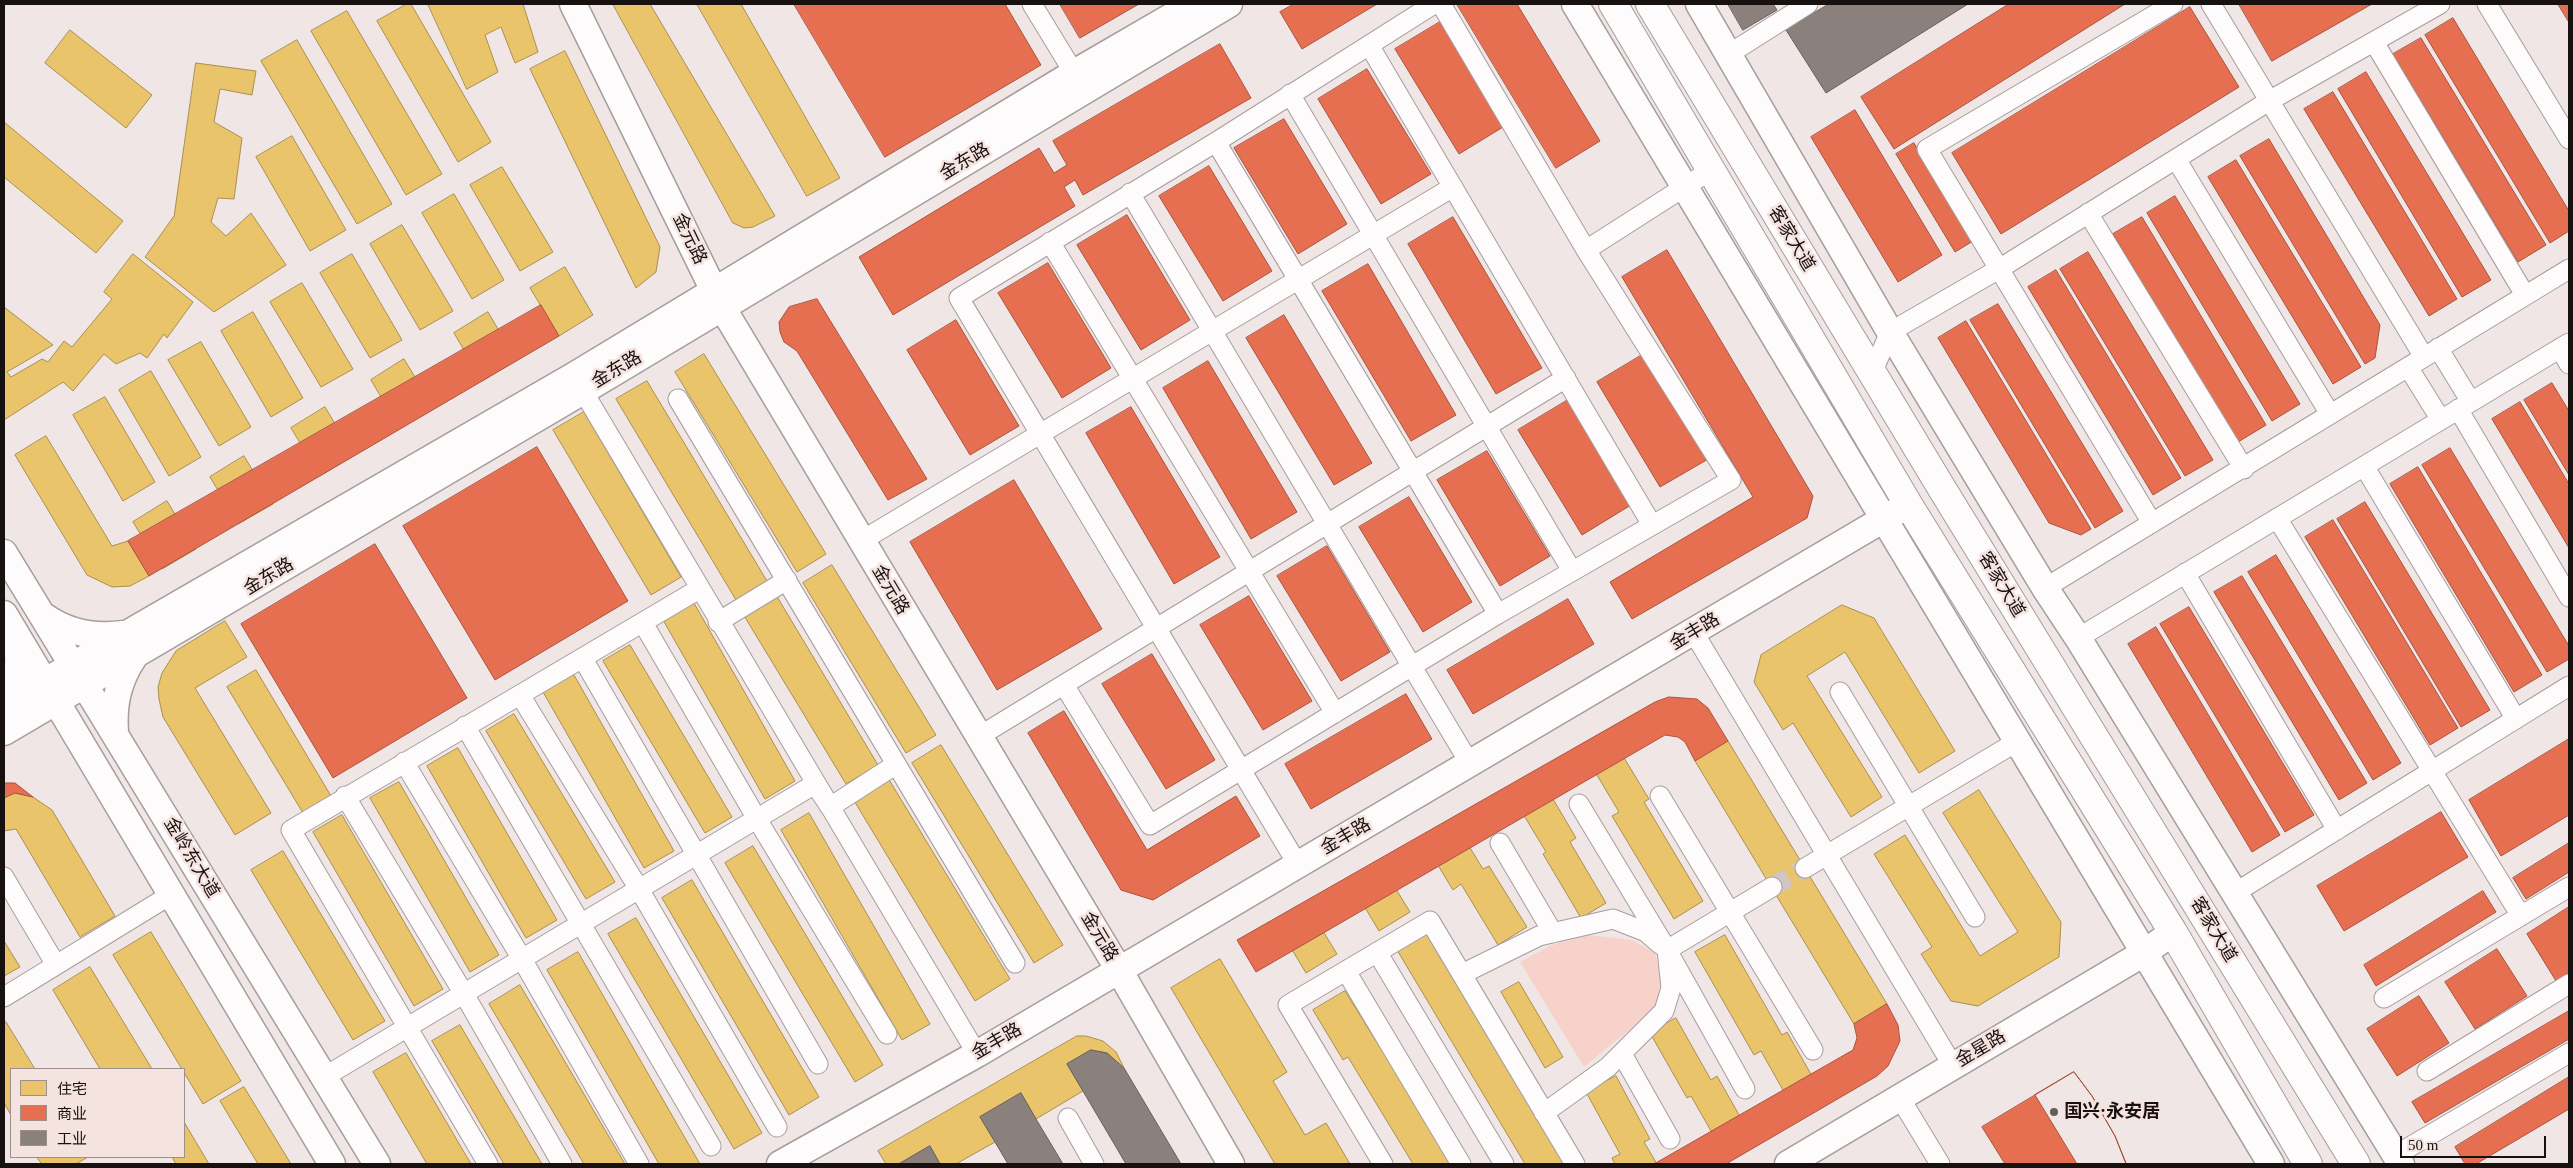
<!DOCTYPE html>
<meta charset="utf-8">
<style>
body{margin:0}
#map{position:relative;width:2573px;height:1168px;overflow:hidden;background:#f0e6e5;font-family:"Times New Roman","Noto Sans SC",serif}
canvas{display:block}
.frame{position:absolute;inset:0;border:5px solid #171110;pointer-events:none}
.legend{position:absolute;left:10px;top:1068px;width:175px;height:90px;box-sizing:border-box;background:#f5e3e0;border:1px solid #9c8f8d;margin:0;padding:6px 9px;list-style:none;font-size:15px;color:#171110}
.legend li{display:flex;align-items:center;gap:10px;height:25px}
.legend b{width:25px;border:1px solid #9c8f8d}
.scale{position:absolute;left:2400px;top:1136px;width:146px;height:22px;box-sizing:border-box;border:2px solid #171110;border-top:0;padding-left:6px;font-size:15px;line-height:18px;white-space:nowrap;color:#171110;-webkit-text-stroke:4px #f5e3e0;paint-order:stroke}
</style>
<div id="map">
<canvas width="2573" height="1168"></canvas>
<div class="frame"></div>
<ul class="legend">
<li><b style="height:14px;background:#e9c46a"></b>住宅</li>
<li><b style="height:14px;background:#e76f51"></b>商业</li>
<li><b style="height:14px;background:#8a817c"></b>工业</li>
</ul>
<div class="scale">50 m</div>
</div>
<script>
const ctx = document.querySelector('canvas').getContext('2d');
ctx.lineJoin = 'round';
function fill(path, color) { ctx.fillStyle = color; ctx.fill(path, 'evenodd'); }
function stroke(path, color, width, dash) { ctx.strokeStyle = color; ctx.lineWidth = width; ctx.lineCap = dash ? 'butt' : 'round'; ctx.setLineDash(dash || []); ctx.stroke(path); }
function label(font, color, halo, rows, align = 'center') {
  ctx.font = font + ' "Times New Roman","Noto Sans SC",serif'; ctx.lineWidth = 5; ctx.setLineDash([]); ctx.textBaseline = 'middle'; ctx.strokeStyle = halo; ctx.fillStyle = color; for (const [text, x, y, turn = 0] of rows) {
    ctx.save(); ctx.translate(x, y); ctx.rotate((+turn || 0) * Math.PI / 180); ctx.textAlign = isNaN(turn) ? turn : align; if (halo) ctx.strokeText(text, 0, 0); ctx.fillText(text, 0, 0); ctx.restore();
  }
}
fill(new Path2D(`
 M1588,935l44,5 23,13 6,26 -3,24 -29,27 -45,37 -64,-105 32,-17z`), '#f7d2cb');
const homes = new Path2D(`
 M407,4h4l80,138 -33,20 -81,-141z
 M428,4h95l15,48 -23,11 -14,-36 -16,8 13,37 -31,17z
 M613,4h37l125,212 -22,11 -9,1 -11,-5z
 M697,4h44l99,174 -33,18z
 M797,4h41l13,20 -31,19z
 M878,4h41l27,45 -31,18z
 M959,4h41l37,61 -54,33 -24,-39 25,-14z
 M1064,4h69l-50,30z
 M347,11l95,163 -36,21 -95,-164z
 M70,30l82,65 -26,33 -81,-65z
 M856,32l38,64 25,-15 23,39 -55,33 -62,-103z
 M297,40l95,164 -35,20 -96,-163z
 M565,51l95,196 -4,25 -20,16 -106,-219z
 M196,63l60,8 -4,24 -32,-6 -6,33 28,16 -8,61 -16,-1 -7,24 15,14 25,-23 35,52 -72,47 -69,-55 29,-41z
 M4,122l119,99 -27,32 -92,-76z
 M292,136l54,94 -36,21 -54,-94z
 M502,167l51,85 -33,19 -50,-86z
 M454,194l50,86 -32,19 -50,-86z
 M402,225l51,86 -33,19 -50,-86z
 M133,254l60,48 -26,36 -3,-4 -17,24 -7,-5 -24,11 -12,-10 -31,37 -10,-9 -59,38v-113l49,38 -46,27 4,5 31,-18 6,3 16,-21 8,6 40,-48 -8,-7z
 M352,254l50,86 -32,18 -50,-85z
 M565,267l28,48 -34,21 -29,-48z
 M302,283l51,86 -32,18 -51,-85z
 M253,312l50,86 -32,19 -50,-86z
 M488,312l28,48 -34,21 -28,-48z
 M201,342l50,85 -32,19 -51,-86z
 M704,354l122,200 -29,18 -122,-200z
 M404,359l29,48 -34,21 -28,-48z
 M151,371l50,86 -32,19 -50,-86z
 M647,381l123,205 -31,19 -123,-206z
 M105,397l50,85 -32,19 -50,-86z
 M325,407l29,48 -34,21 -29,-48z
 M584,412l97,165 -30,18 -98,-165z
 M46,436l66,110 16,-5 21,35 -19,10 -18,1 -25,-12 -72,-120z
 M244,456l29,48 -35,20 -28,-47z
 M167,501l29,48 -34,20 -29,-47z
 M832,565l104,170 -30,18 -103,-170z
 M776,595l102,170 -32,19 -103,-170z
 M694,603l101,178 -30,18 -102,-179z
 M1842,605l32,13 81,133 -36,22 -74,-121 -38,24 75,121 -31,20 -58,-94 -10,7 -29,-48 7,-27z
 M225,621l22,36 -52,31 76,125 -36,22 -72,-118 -4,-18 -1,-12 4,-14 14,-22z
 M630,645l102,172 -27,16 -102,-172z
 M256,670l75,126 -28,17 -76,-126z
 M574,675l100,176 -30,17 -101,-176z
 M514,714l101,168 -29,17 -100,-168z
 M1609,733l40,66 -5,3 59,99 -29,18 -62,-103 7,-4 -37,-62z
 M1728,741l159,263 -33,20 -159,-263z
 M941,745l122,200 -29,18 -122,-200z
 M458,748l99,172 -31,18 -99,-172z
 M1537,772l39,66 -6,4 36,61 -25,15 -38,-64 3,-2 -38,-63z
 M888,778l122,201 -35,22 -122,-202z
 M399,782l100,173 -29,17 -100,-174z
 M1979,790l82,132 -2,35 -81,49 -27,-5 -30,-47 11,-7 -58,-93 31,-19 75,121 38,-24 -75,-119z
 M15,793l18,4 19,13 63,106 -35,21 -64,-108 -12,2v-33z
 M809,813l121,211 -28,16 -121,-210z
 M342,815l101,174 -29,17 -101,-174z
 M1453,820l30,49 6,-3 38,61 -29,18 -37,-61 -8,6 -31,-51z
 M753,846l130,219 -28,17 -130,-219z
 M283,851l102,170 -32,19 -102,-170z
 M1380,863l30,49 -31,19 -30,-50z
 M692,880l127,217 -30,18 -127,-217z
 M1307,905l30,49 -31,19 -30,-50z
 M636,918l126,215 -28,16 -126,-215z
 M151,932l90,149 -38,23 -90,-149z
 M1426,933l139,231h-40l-128,-214z
 M1725,935l57,100 5,-3 38,67 -28,16 -36,-64 -7,4 -59,-103z
 M4,941l16,26 -16,9z
 M578,952l122,212h-41l-112,-194z
 M1220,959l67,113 -14,9 32,54 21,-12 24,41h-75l-104,-176z
 M90,967l62,102h-52l-47,-79z
 M1519,982l44,75 -18,11 -44,-76z
 M520,985l105,179h-41l-95,-160z
 M1345,991l31,50 4,-3 71,126h-38l-65,-107 -5,3 -30,-50z
 M1676,1018l35,62 6,-4 38,67 -28,16 -36,-63 -4,2 -37,-65z
 M6,1022l29,47h-24v46l-7,-12v-80z
 M460,1025l82,139h-38l-72,-123z
 M1077,1036h9l17,5 13,11 8,16 -17,-15 -16,-3 -24,14 16,27 -47,28 -15,-26 -41,24 15,25 -39,22h-16l-10,-18 -31,18h-13l-8,-13z
 M406,1053l65,111h-44l-54,-92z
 M1616,1076l34,63 -6,3 13,22h-42l-3,-6 8,-4 -34,-62z
 M244,1087l47,77h-33l-38,-63z
 M184,1122l25,42h-33l-4,-7h12z
 M37,1157h51l-12,7h-34z`);
fill(homes, '#e9c46a');
stroke(homes, '#aa8e4f', 1);
const shops = new Path2D(`
 M794,4h211l36,61 -156,92z
 M1060,4h79l-59,34z
 M1294,4h83l-75,45 -22,-37z
 M1457,4h60l83,137 -44,27z
 M2009,4h116l-231,145 -33,-52z
 M2239,4h133l-100,57z
 M2558,4h11v18z
 M2190,7l49,80 -238,147 -49,-81z
 M2453,18l116,193v20l-19,12 -125,-208z
 M1445,19l63,105 -49,30 -64,-105z
 M2421,38l125,207 -28,17 -125,-208z
 M1220,44l31,54 -168,97 -8,-15 -11,7 11,19 -182,109 -34,-58 180,-109 15,25 13,-8 -14,-24z
 M1367,69l64,105 -50,30 -63,-105z
 M2366,72l125,208 -29,17 -124,-208z
 M2333,92l124,207 -28,17 -125,-207z
 M1855,110l87,145 -44,27 -87,-145z
 M1284,119l63,105 -49,30 -64,-106z
 M2269,139l111,186 -5,33 -10,6 -125,-208z
 M1914,143l59,98 -18,11 -59,-98z
 M2236,160l125,207 -28,17 -125,-207z
 M1209,166l63,105 -49,30 -64,-105z
 M2175,196l125,208 -28,17 -125,-208z
 M1127,215l63,105 -49,30 -64,-105z
 M1453,217l89,151 -46,26 -88,-150z
 M2142,217l124,208 -28,17 -125,-208z
 M1667,250l146,246 -6,22 -175,101 -22,-37 143,-85 -131,-220z
 M2088,252l125,208 -28,16 -125,-207z
 M1048,263l63,105 -49,30 -64,-105z
 M1368,264l88,151 -45,26 -89,-150z
 M2056,270l125,208 -28,17 -125,-208z
 M817,299l110,180 -39,21 -91,-149 -13,-9 -4,-10 -1,-10 10,-15z
 M1998,304l125,207 -28,17 -125,-208z
 M541,305l18,31 -410,240 -21,-35z
 M1284,315l88,148 -38,22 -88,-147z
 M956,320l63,106 -49,29 -63,-105z
 M1966,321l125,208 -10,6 -32,-12 -111,-185z
 M1647,352l63,106 -50,29 -63,-105z
 M1208,361l89,151 -46,27 -88,-151z
 M2552,383l17,28v64l-45,-75z
 M1568,400l63,105 -49,30 -64,-105z
 M2520,402l49,82v64l-77,-129z
 M1131,407l89,150 -46,27 -88,-151z
 M537,447l91,154 -133,79 -92,-154z
 M2450,448l119,198v13l-22,13 -125,-207z
 M1487,451l63,105 -50,30 -63,-106z
 M2418,467l124,208 -28,17 -124,-208z
 M1014,480l88,149 -105,61 -87,-148z
 M1409,497l63,105 -49,30 -64,-105z
 M2365,502l125,208 -29,17 -124,-208z
 M2333,520l125,208 -28,17 -125,-208z
 M375,544l92,154 -134,80 -92,-154z
 M1327,546l63,106 -49,29 -64,-105z
 M2276,555l125,208 -28,17 -125,-208z
 M2242,576l125,207 -28,17 -125,-208z
 M1249,596l63,105 -49,29 -63,-105z
 M1568,599l26,45 -121,70 -26,-44z
 M2189,607l125,208 -29,17 -125,-208z
 M2156,627l124,208 -28,17 -124,-208z
 M1152,654l63,106 -49,29 -64,-105z
 M1406,694l26,45 -121,70 -26,-45z
 M1669,697l28,2 11,9 20,33 -33,20 -10,-19 -7,-5 -13,-2 -409,237 -19,-32 418,-238z
 M1064,711l83,139 89,-54 24,40 -107,64 -32,-10 -93,-157z
 M2569,739v76l-68,41 -32,-56z
 M4,783h11l18,14 -18,-4 -11,5z
 M2441,812l27,45 -124,74 -27,-45z
 M2569,843v29l-43,27 -13,-21z
 M2483,891l13,21 -120,74 -12,-21z
 M2569,907v65l-13,9 -29,-47z
 M2497,949l30,47 -52,33 -30,-47z
 M2419,996l30,47 -52,33 -30,-47z
 M1887,1004l11,21 2,16 -12,25 -11,10 -151,88h-72l199,-114 4,-12 -3,-14z
 M2569,1011v28l-144,84 -13,-21z
 M2074,1072l18,24 23,40 11,28h-121l-23,-37z
 M2074,1072l18,24 23,40 11,27 -2,1h-47l-42,-69z
 M2569,1077v32l-93,55h-11l-10,-17z`);
fill(shops, '#e76f51');
stroke(shops, '#a9533e', 1);
const industry = new Path2D(`
 M1728,4h45l4,6 -34,20z
 M1829,4h139l-142,89 -40,-63z
 M1091,1050l16,3 17,15 57,96h-55l-59,-100z
 M1021,1093l15,26 27,45h-55l-13,-22 -15,-25z
 M930,1146l10,18h-41z`);
fill(industry, '#8a817c');
stroke(industry, '#685f5c', 1);
stroke(new Path2D(`
 M1772,887l33,-19`), '#cfc6c5', 19, [19, 9]);
const street = new Path2D(`
 M1032,4l42,69
 M2211,4l213,353
 M2487,4l82,135
 M2374,42l151,253
 M1369,45l283,480
 M1729,54l79,-50
 M1290,94l282,477
 M1216,142l282,472
 M2176,159l154,255
 M1130,193l340,571
 M2088,213l156,256
 M1050,242l285,471
 M1586,250l125,-80
 M2438,348l33,54
 M2560,348l9,16
 M2408,367l33,53
 M1872,373l18,-41 109,-63 270,-168 171,-97
 M583,391l394,663
 M678,399l337,564
 M2458,409l111,188
 M2364,466l152,253
 M2277,518l244,398
 M2152,523l-225,-374 246,-145
 M861,541l592,-354
 M2185,573l152,257
 M2045,588l524,-319
 M718,622l69,-42
 M643,623l114,196 130,215
 M1694,633l259,433
 M2078,638l491,-295
 M583,659l235,405
 M1064,685l86,140 348,-211 233,-134 -145,-230 -145,-246
 M1840,692l135,225
 M520,695l119,194 138,238
 M465,726l246,420
 M978,737l588,-359
 M404,762l118,197 117,205
 M345,796l119,198 98,170
 M1660,796l153,254
 M1579,804l88,146 78,139
 M1500,843l53,90
 M1298,865l-339,-567 257,-156 218,-138
 M1805,868l213,-127
 M4,877l52,88
 M2233,894l336,-208
 M1377,952l127,212
 M1346,971l115,193
 M1462,974l77,-38 74,-17 33,13 15,13
 M4,997l168,-103
 M2384,998l185,-111
 M1622,1054l48,85
 M2427,1071l142,-87
 M324,1077l491,-293 15,23 65,-42
 M1900,1098l40,66
 M1544,1113l64,-46 56,-56 7,-23 -4,-38 105,-63
 M1068,1118l26,46
 M2396,1155l173,-102
 M488,1164l-197,-334 408,-241
 M1383,1164l-95,-159 142,-84 145,243`);
const secondary = new Path2D(`
 M573,4l149,303 397,663 112,194
 M1575,4l696,1160
 M1699,4l191,328 155,256 33,50 323,526
 M4,553l373,611
 M4,614l328,550
 M44,616c24,17 50,22 79,18
 M4,701c15,-19 17,-43 11,-66
 M4,705l571,-330 499,-302 119,-69
 M4,732l579,-341 646,-387
 M115,732c-2,-28 3,-51 19,-75
 M780,1164l197,-110 922,-544
 M1788,1164l356,-211 29,-21`);
const primary = new Path2D(`
 M1613,4l295,500 265,428 135,232
 M1650,4l291,483 415,677`);
stroke(street, '#a59d9c', 21);
stroke(secondary, '#a59d9c', 29);
stroke(primary, '#a59d9c', 30);
stroke(street, '#fdfbfb', 19);
stroke(secondary, '#fdfbfb', 26);
stroke(primary, '#fdfbfb', 28);
for (const [x, y, r, color] of [
 [2054,1112,5,"#635c5b"]
]) { const dot = new Path2D(); dot.arc(x, y, r, 0, 2 * Math.PI); ctx.fillStyle = color; ctx.fill(dot); stroke(dot, '#f5e3e0', 2); }
label('18px', '#171110', '#f5e3e0', [
 ["金东路",965,162,-31],
 ["金元路",689,239,64],
 ["客家大道",1791,239,59],
 ["金东路",617,370,-31],
 ["金东路",269,577,-31],
 ["客家大道",2001,585,59],
 ["金元路",890,590,59],
 ["金丰路",1695,632,-31],
 ["金丰路",1346,837,-30],
 ["金岭东大道",191,858,59],
 ["客家大道",2213,930,59],
 ["金元路",1099,937,59],
 ["金丰路",997,1042,-30],
 ["金星路",1981,1049,-31]
]);
label('bold 18px', '#171110', '#f5e3e0', [
 ["国兴·永安居",2064,1112]
], 'left');
</script>
